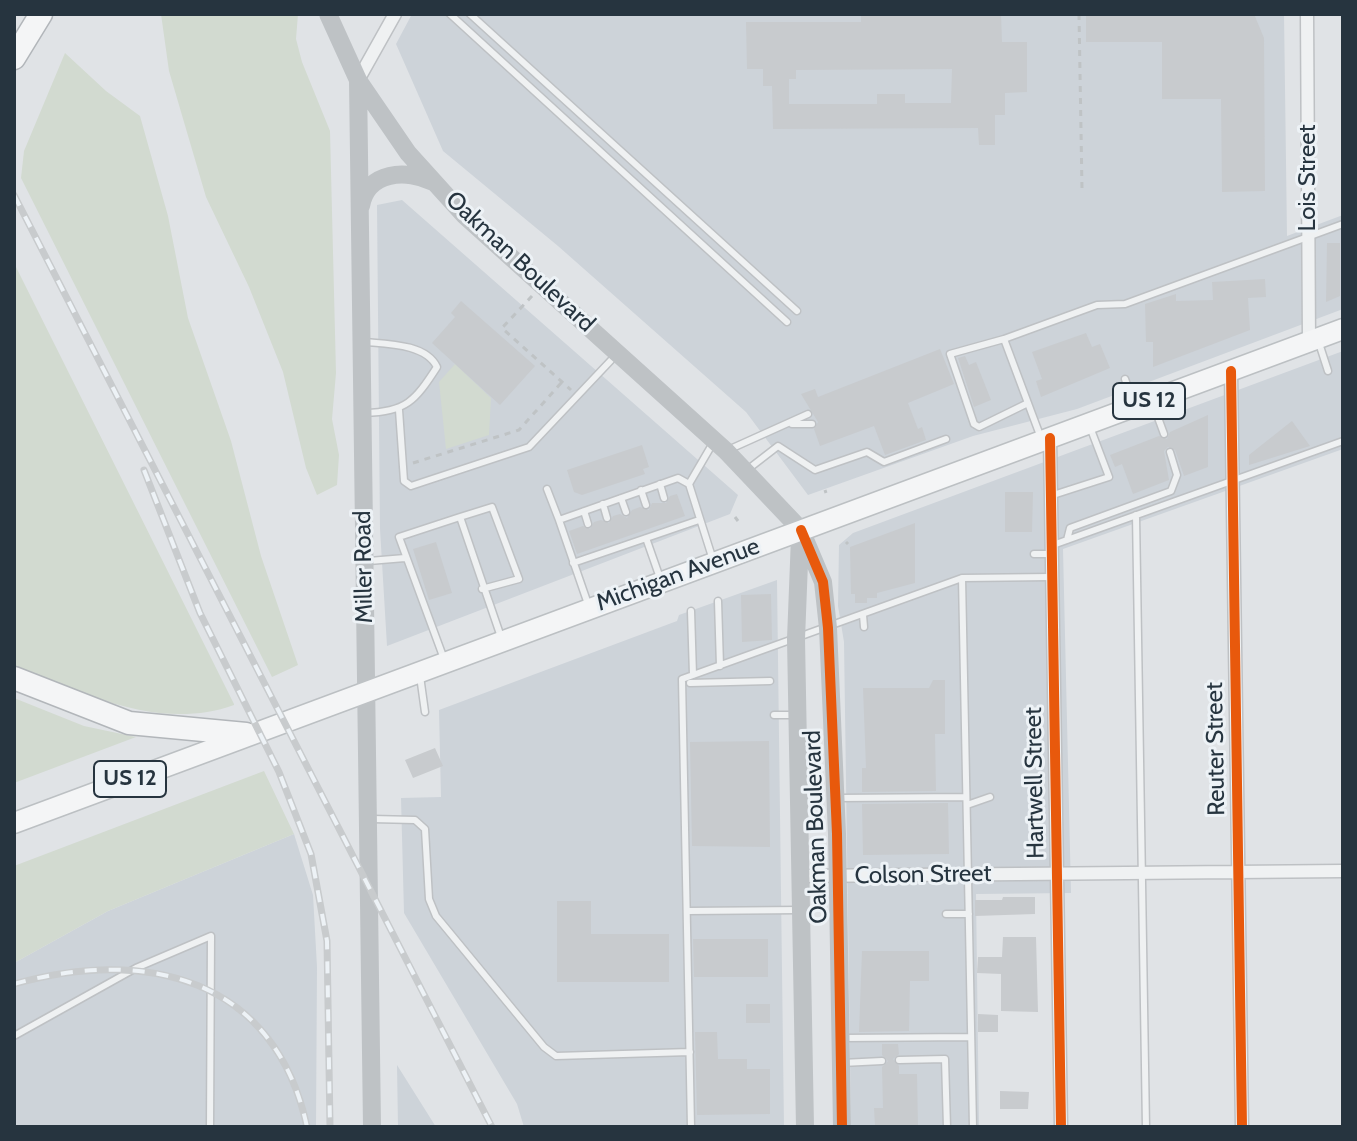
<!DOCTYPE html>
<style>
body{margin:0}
#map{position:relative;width:1357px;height:1141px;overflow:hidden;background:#e0e3e6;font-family:Cabin,sans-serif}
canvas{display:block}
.frame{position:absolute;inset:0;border:16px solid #26343f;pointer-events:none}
</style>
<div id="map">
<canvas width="1357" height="1141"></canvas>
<div class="frame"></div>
</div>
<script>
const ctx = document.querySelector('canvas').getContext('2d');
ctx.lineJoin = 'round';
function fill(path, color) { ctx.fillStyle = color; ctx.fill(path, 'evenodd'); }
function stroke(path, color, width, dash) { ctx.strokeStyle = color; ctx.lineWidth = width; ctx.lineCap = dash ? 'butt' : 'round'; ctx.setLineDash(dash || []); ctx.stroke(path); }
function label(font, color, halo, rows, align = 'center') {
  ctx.font = font + ' Cabin,sans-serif'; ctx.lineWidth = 6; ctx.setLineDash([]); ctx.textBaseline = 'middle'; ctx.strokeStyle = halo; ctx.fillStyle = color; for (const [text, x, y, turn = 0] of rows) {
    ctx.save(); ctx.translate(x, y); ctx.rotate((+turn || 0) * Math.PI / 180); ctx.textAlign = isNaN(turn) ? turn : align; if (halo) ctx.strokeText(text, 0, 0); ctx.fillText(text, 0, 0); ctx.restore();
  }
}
fill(new Path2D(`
 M412,14h872l3,222 56,-21v94l-266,100 -104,27 -165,59 -62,-83 -188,-166 -115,-95 -47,-107z
 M402,200l336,295 -8,19 -343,132 -7,-117 -3,-324z
 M1343,351v98l-280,100 8,344 -95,1 3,233h-128l-7,-485 -6,-36 1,-61 14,-12z
 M777,580l7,547h-260l-7,-23 -113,-191 -3,-115 40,-1 -2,-87 238,-89 2,-6z
 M294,834l19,61 4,72 -1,160h-302v-164l94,-52z
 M397,1065l39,62h-38z`), '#cdd3d9');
fill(new Path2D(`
 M161,14h137l-2,25 6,23 28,69 6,242 -4,46 7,36 -2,30 -20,10 -11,-27 -23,-96 -34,-85 -43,-90 -37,-126z
 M65,53l41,38 34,25 28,100 20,102 43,123 30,115 37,109 -26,12 -251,-499 3,-27z
 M14,263l220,441v1c-75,27 -151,-12 -220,-39z
 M455,364l36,34 -2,37 -43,14 -7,-67z
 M14,698l70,28 52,11 -122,46z
 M264,771l30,63 -186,77 -94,52v-97z`), '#d2dad0');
fill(new Path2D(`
 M861,14h140l1,28h25v50l-22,1v22h-10v30h-16l-1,-17 -205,1 -1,-43h-9v-17h-16l-1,-47h115zM952,69l-1,34h-46v-9h-28v10h-88v-25h7v-9z
 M1086,14h168l10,24 1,153 -43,1 -1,-93h-59v-57h-76z
 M1327,243h13v53l-14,6z
 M1265,279l1,18 -18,1 2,32 -97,37v-25h-7l-1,-38 31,-10v7l37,-1 -1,-18z
 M461,301l74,65 -35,39 -68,-62 23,-26 -4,-4z
 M1086,333l6,14 8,-3 10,24 -69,29 -5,-16 6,-2 -10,-27z
 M940,349l14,35 -46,19 10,26 4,-2 4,13 -41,15 -11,-29 -54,20 -6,-17 4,-7 -17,-28 14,-5 3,8z
 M965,356l4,9 7,-3 15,38 -17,7 -16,-49z
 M1208,415v52l-24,9 -9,-26 -7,-3 -4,4 5,29 -36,14 -11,-30 -7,3 -5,-12 49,-19 8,3 3,-7z
 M1292,421l18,25 -61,19v-10z
 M642,445l7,22 -6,2 2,5 -63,21 -8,-3 -7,-22z
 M1005,492h28l-1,40h-27z
 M677,494l8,22 -108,38 -8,-23 14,-5 7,3 4,-7 7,-2 8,3 4,-7 7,-2 7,4 5,-8 8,-3 9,3 3,-7h14l4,-7z
 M915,523v60l-38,10v5h-10v5h-12v-9h-4l-1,-47z
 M436,542l16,51 -23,7 -16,-51z
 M771,594l1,46 -30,2 -1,-47z
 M933,680h12v54h-10l1,57 -74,1v-24h4l-3,-80h66z
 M769,741l1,106 -78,-1 -2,-104z
 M435,748l8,18 -30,12 -8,-18z
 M948,803l1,51 -86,1 -1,-51z
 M1003,897h32v17l-60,2v-16h27z
 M557,901h34v33h78v48h-112z
 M1003,937h33l2,75 -37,-1v-37l-24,-1 1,-16h24z
 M693,939h75v38h-74z
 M862,951h67v30h-19l-1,50 -50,1z
 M746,1004h24v19h-24z
 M978,1014l20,1v17h-20z
 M695,1032h22l1,27h29v10h23v45l-73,1z
 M882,1044h16l1,10 -6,5 6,7v8h18l1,53 -43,-1 -1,-18h9l-1,-41 6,-6 -6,-6z
 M1000,1091l29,1 -1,17h-28z`), '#c8cbce');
const lane = new Path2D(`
 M450,14l337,308
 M470,14l327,297
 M1004,339l37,99
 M1318,340l10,31
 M1125,379l8,23
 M1028,403l-49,24 -5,-3 -24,-70 54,-15 93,-34 28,-1 218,-80
 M1153,404l11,30
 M399,410l5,71 7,5 118,-39 86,-91
 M365,413c41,-1 50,-12 72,-46 -11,-23 -49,-23 -72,-25
 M792,424h20
 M728,450l80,-36
 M747,470l31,-24 37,24 52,-18 17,10 62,-23
 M660,484l4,14
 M689,484l24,-41
 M547,489l12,31
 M641,490l5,15
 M1050,496l59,-19 -19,-50
 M621,498l5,14
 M603,504l4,14
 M584,511l4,13
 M1136,515l10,612
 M460,517l32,-10 27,72 -37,10
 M646,538l14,40
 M1067,540l3,-12 101,-37 6,-16 -7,-23
 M1053,545l290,-104
 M1034,554h16
 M369,561l36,-3
 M573,563l126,-43
 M962,578l11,549
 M718,601l2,65
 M588,604l-29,-84 119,-42 11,6 24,76
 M691,611l2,64
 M863,615l1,12
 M444,659l-45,-122 61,-20 41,120
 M420,676l5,36
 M690,683l80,-2
 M774,715h21
 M838,798l128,-1
 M967,805l23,-8
 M372,819l43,1 10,9 4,70 7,17 108,131 12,9 134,-4
 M688,911l112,-1
 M946,914h23
 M14,1036l122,-68 75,-32 -1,191
 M844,1038l127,-1
 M899,1060l46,-1 2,68
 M842,1063l40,-2
 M691,1127l-9,-448 280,-101 89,-1`);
const street = new Path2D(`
 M1307,14l2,327
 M358,80l37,-66
 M1231,371l11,756
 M1050,438l11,689
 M801,876l542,-5`);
const primary = new Path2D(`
 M14,823l1329,-494`);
const highway = new Path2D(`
 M14,58l27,-44
 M14,678l115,45 117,11`);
stroke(lane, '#bec1c4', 9);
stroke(street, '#bec1c4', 15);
stroke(primary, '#bcc0c3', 23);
stroke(highway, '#b2b6ba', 25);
stroke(new Path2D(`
 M1079,14l3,175
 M532,296l-30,32 69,62
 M413,463l106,-33 43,-48
 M825,490l1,3
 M735,517l3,4
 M846,542l2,2`), '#bfc3c5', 3, [6, 6]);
stroke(lane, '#eff1f2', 6);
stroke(street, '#eff1f2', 12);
stroke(new Path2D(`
 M328,14l30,66 14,1047
 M358,80l50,73 56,62 262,236 75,79 22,52 5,46 9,206 5,293
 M361,206c6,-35 46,-37 72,-24
 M800,537l-4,102 9,488`), '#bec2c5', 18);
stroke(primary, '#f4f5f6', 20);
stroke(highway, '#f4f5f6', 22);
const rail = new Path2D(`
 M14,195l478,932
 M144,470l56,143 79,159 32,82 16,87 3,186
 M14,984c131,-37 261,-7 293,143`);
stroke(rail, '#c8cbcd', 7);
stroke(rail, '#edf2f6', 4, [12]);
stroke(new Path2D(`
 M1231,371l11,756
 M1050,438l11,689
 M801,530l22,52 5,46 9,206 5,293`), '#e8590c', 10);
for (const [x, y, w] of [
 [1149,401,72],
 [130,779,72]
]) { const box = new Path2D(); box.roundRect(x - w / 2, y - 18, w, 36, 6); ctx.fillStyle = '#edf2f6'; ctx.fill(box); stroke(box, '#26343f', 2); }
label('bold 22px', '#26343f', null, [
 ["US 12",1149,401],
 ["US 12",130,779]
]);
label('24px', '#26343f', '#edf2f6', [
 ["Lois Street",1308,178,-90],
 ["Oakman Boulevard",520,262,43],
 ["Miller Road",364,567,-91],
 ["Michigan Avenue",678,575,-20],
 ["Reuter Street",1216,749,-91],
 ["Hartwell Street",1035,783,-91],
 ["Oakman Boulevard",816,827,-92],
 ["Colson Street",923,875,-1]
]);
</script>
